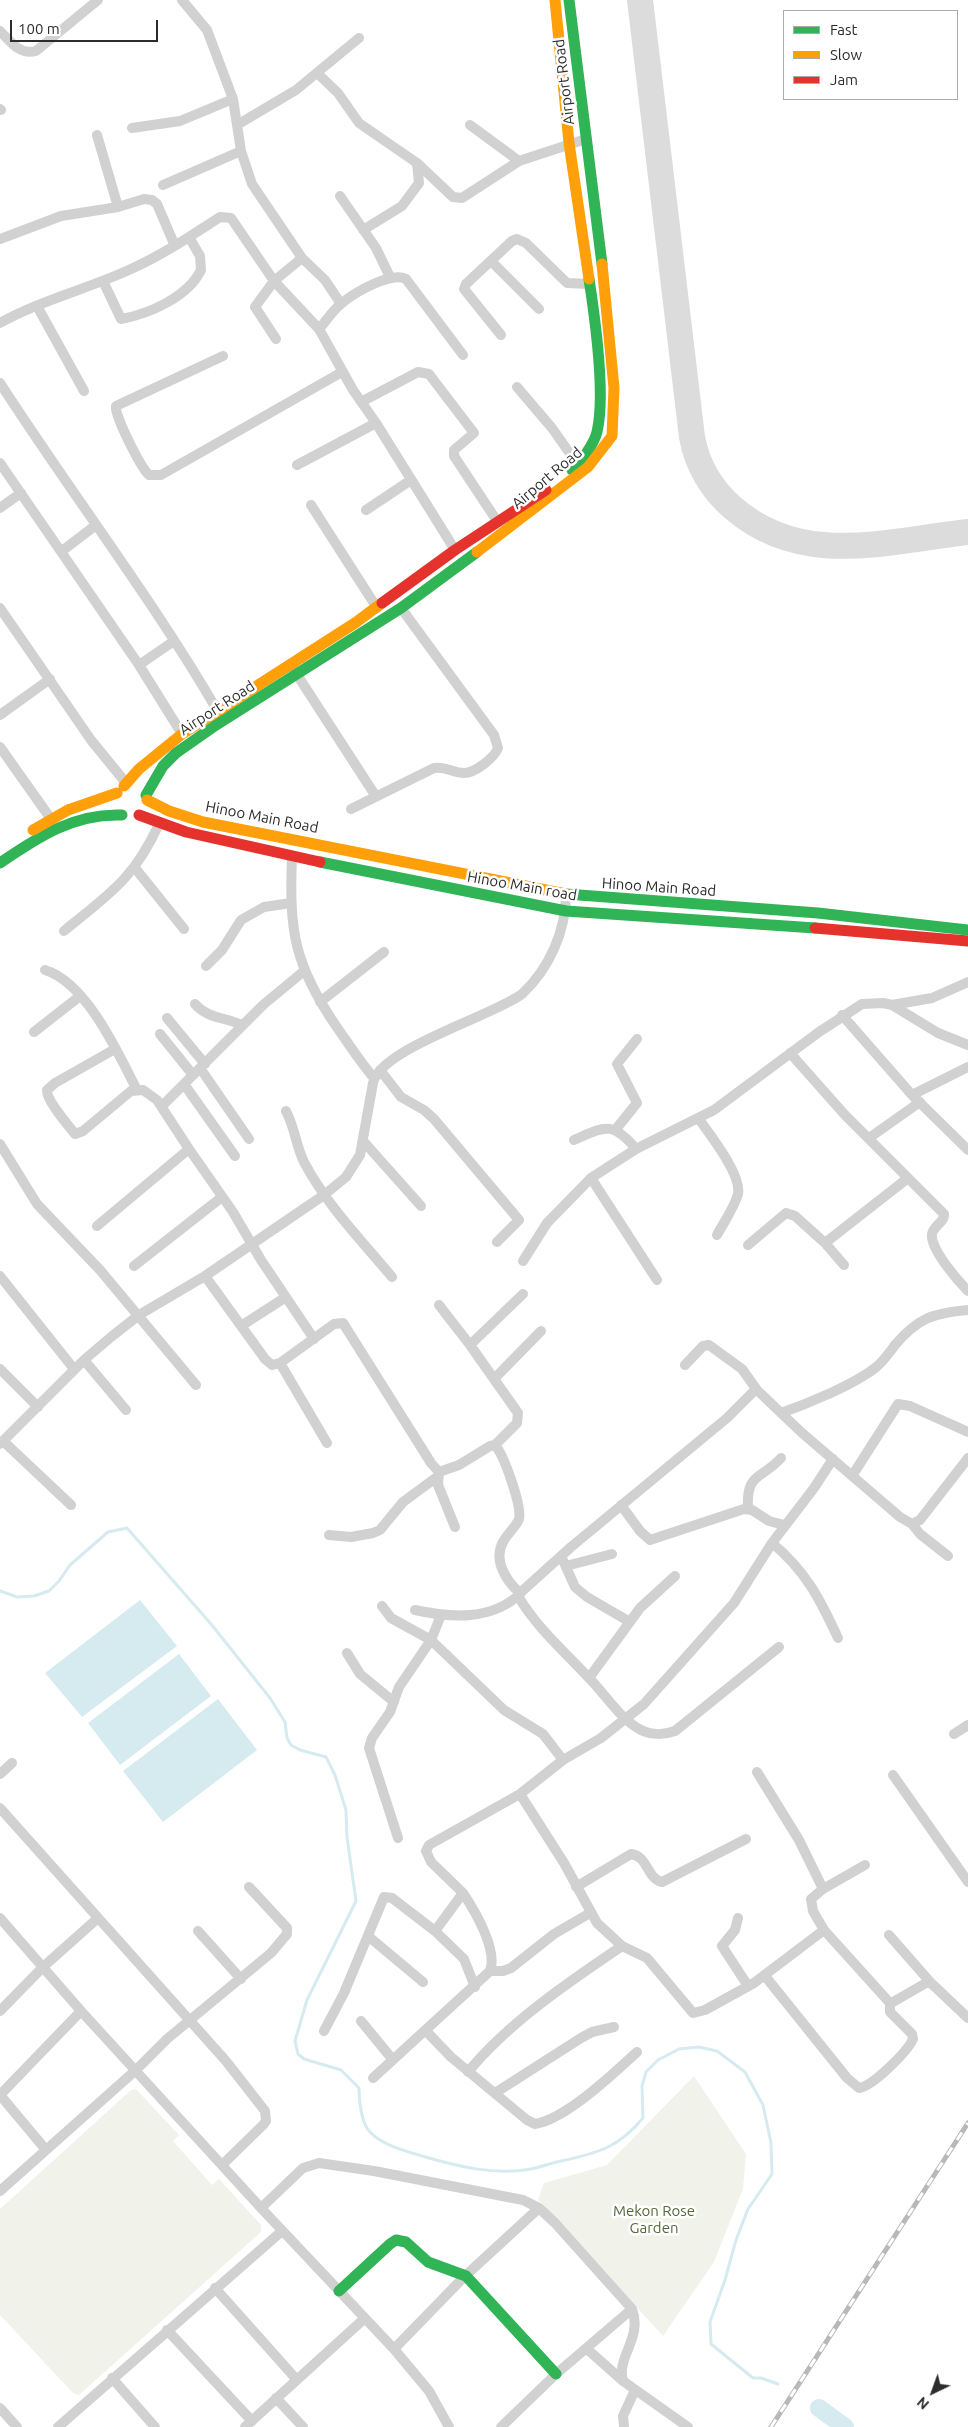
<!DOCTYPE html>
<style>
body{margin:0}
#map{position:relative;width:968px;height:2427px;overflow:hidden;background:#fff;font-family:Ubuntu,sans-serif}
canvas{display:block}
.legend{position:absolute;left:783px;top:10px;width:175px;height:90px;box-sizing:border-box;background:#fff;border:1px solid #ababab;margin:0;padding:6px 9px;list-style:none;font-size:15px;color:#2c2c2c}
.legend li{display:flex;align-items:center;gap:10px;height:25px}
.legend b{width:25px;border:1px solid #ababab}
.north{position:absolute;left:908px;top:2367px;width:50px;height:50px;-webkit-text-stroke:4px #fff;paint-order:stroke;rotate:222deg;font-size:14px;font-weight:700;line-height:20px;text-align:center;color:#2c2c2c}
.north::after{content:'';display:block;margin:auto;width:18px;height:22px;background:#2c2c2c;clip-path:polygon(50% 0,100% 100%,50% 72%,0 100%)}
.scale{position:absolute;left:10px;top:20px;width:148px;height:22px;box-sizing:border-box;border:2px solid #2c2c2c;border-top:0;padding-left:6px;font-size:15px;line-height:18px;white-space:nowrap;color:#2c2c2c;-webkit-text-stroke:4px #fff;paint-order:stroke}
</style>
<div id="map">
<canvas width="968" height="2427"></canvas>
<ul class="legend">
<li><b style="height:6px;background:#30b455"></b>Fast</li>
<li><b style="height:6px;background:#ff9f0a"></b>Slow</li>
<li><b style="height:6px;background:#e5322d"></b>Jam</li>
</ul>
<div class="north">N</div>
<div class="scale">100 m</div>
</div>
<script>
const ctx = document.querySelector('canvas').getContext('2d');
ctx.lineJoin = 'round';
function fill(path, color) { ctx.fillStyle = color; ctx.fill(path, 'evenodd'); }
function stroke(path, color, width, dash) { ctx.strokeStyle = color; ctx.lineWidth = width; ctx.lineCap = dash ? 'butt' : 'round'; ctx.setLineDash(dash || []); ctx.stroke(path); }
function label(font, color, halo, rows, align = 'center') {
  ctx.font = font + ' Ubuntu,sans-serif'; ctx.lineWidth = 5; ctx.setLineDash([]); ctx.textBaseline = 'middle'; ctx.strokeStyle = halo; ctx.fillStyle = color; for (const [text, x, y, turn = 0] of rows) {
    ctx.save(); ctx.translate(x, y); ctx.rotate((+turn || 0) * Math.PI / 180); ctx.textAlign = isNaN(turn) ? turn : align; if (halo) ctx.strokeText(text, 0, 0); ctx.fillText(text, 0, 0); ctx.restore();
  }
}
fill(new Path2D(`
 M694,2076l52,78 -3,35 -29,73 -51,74 -125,-136 6,-17 63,-18z
 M136,2089l43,46 -6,6 39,44 7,-6 42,46v7l-182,163 -6,-2 -73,-78v-106l131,-119z`), '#f1f3ea');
fill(new Path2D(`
 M140,1600l37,46 -95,71 -37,-44z
 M179,1654l32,42 -91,69 -32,-42z
 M218,1699l39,51 -94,72 -40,-51z`), '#d6ebf0');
stroke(new Path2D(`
 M0,1591l17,6 17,-1 15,-5 10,-10 11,-16 38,-33 19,-4 84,96 59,74 15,24 2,16 4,7 9,5 26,7 9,18 11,35 1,27 9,64 -49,99 -12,41 3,13 6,5 37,11 18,18c0,12 2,35 11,44 12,13 35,19 52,24 34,10 73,20 109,13 10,-2 20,-6 30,-8 37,-8 57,-13 82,-43l-1,-32 4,-14 12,-12 21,-11 20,-2 18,4 28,21 18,33 8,38 1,31 -24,35 -12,31 -11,40 -15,42 1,22 42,34h8l17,6`), '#d6ebf0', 3);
stroke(new Path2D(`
 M819,2408l26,19`), '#d6ebf0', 18);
stroke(new Path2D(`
 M640,0l52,437c5,28 20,53 41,71 69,60 154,33 235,24`), '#dcdcdc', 26);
stroke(new Path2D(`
 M182,0l25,30 26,69 8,52 11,33 50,74 23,22 16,24
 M0,31c11,11 19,24 36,20l62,-51
 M317,73l21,20 21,30 58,40 36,34 9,1 57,-37
 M0,109l1,1
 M237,125l59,-35 63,-52
 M470,125l49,36 67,-22
 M132,128l48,-7 53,-22
 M97,135l21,72
 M163,185l78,-34
 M340,196l36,52 14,29
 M363,230l39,-24 17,-23 -2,-20
 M0,239l61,-23 57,-9 26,-8 8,1 5,4 18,42
 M302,258l-28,23 45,48 34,61 23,33 79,127
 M491,261l48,48
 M103,281l18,38c28,-5 67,-22 80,-49l-1,-14 -11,-19
 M37,306l47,85
 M0,323c41,-23 88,-34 131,-54 31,-14 60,-33 89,-52l11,1 43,63 -19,26 21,32
 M319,329c7,-8 14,-19 23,-26 12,-10 49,-32 64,-24l57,76
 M501,335l-37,-46 2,-5 46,-43 5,-2 9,4 41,40 23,1
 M223,356l-107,50c-2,9 25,62 33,69h12l181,-103
 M0,383c71,110 151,214 217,327
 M517,387l35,41 26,37
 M361,402l57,-30 11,2 45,59 -20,17v6l43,65
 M0,463l139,202 43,69
 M297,465l79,-42
 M311,505l66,103
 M0,508l21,-15
 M366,510l45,-30
 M62,551l34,-26
 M0,608l91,132 35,43
 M139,665l35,-24
 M294,670l81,125
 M0,715l50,-36
 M0,747l51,72
 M351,809l83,-41c11,-2 19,5 30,5 11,0 30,-15 34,-25l-4,-13 -93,-127
 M292,857c-3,74 2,107 44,169 12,17 24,36 38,52
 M135,868l49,61
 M64,931c45,-37 70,-52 95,-107
 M206,966l16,-16 19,-30 23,-13 27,-4
 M45,970c42,13 73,83 92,120
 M320,1002l64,-50
 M195,1004c13,15 30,13 47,21
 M892,1005l40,-7 36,-16
 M842,1015l70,80 56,55
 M167,1018l38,46
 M34,1032l46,-36
 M160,1034l33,41
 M115,1049l-60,34 -8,7c-1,10 21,35 28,44l8,-3 48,-40 12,-1 14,10 32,49 44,63 28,48 53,79
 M790,1053l55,62 99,99c1,8 -10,11 -12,20 -2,15 26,47 36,57
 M200,1068l49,71
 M380,1070l21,27 23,13 10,9 85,101 -22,22
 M184,1084l51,72
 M912,1095l56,-28
 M162,1106l101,-101 41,-34
 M286,1111c9,17 10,35 18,51 22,42 57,78 88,115
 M699,1119c11,16 43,56 39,75 -4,14 -14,28 -21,41
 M616,1129l21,-26 -20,-39 20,-25
 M869,1138l51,-36
 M574,1140c30,-13 38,-20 62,9
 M364,1142l57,64
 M0,1144l37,60 63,66 96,115
 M591,1178l66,102
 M97,1226l92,-77
 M748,1245l38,-32 9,3 30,27
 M523,1261l24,-38 44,-45 45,-29 78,-39 105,-78 43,-28 21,-1 9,2 46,28 30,12
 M844,1265l-19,-22 83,-65
 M134,1266l88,-69
 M0,1276l74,93
 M205,1276l60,83 7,6 8,-2 54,-39 9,-1 88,140 8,9 20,-7 31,-19 5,-1c9,10 27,61 24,74 -3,8 -12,15 -16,23 -10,18 3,39 17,51l51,-46 156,-129 27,-27 3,-1 44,42 99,85 12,7 8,-4 48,-62
 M439,1305l31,40 48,68 -1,10 -22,22
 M241,1326l45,-29
 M470,1345l53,-51
 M84,1360l42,50
 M280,1363l47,80
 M685,1365l18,-19 6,-1 33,24 15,21
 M0,1369l38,38
 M494,1379l47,-48
 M781,1413c26,-9 72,-28 94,-45 8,-6 14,-15 20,-23 23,-27 38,-32 73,-35
 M3,1441l68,64
 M0,1444l84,-84 27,-23 28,-22 66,-39 119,-81 22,-18 14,-22 13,-72c8,-35 120,-67 149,-89 27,-25 44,-63 44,-100
 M439,1472l-1,13 17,42
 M852,1476l46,-72 12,2 58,26
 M621,1505l19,26 10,9 94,-31 8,1 17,11 15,4
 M748,1509c-2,-37 13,-29 33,-51
 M912,1524l8,10 28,22
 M329,1535l22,2 22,-4 7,-3 23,-28 34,-25
 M772,1543c33,27 48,56 66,95
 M561,1556l14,31 12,10 43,25
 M566,1566l46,-12
 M518,1596c19,32 46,55 71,82 16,16 31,41 52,52 10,5 23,5 34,1l104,-84
 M382,1606l9,12 40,22 73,70 39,24 20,26
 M415,1610c36,8 77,11 106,-17
 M347,1653l13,21 34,28
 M589,1678l51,-70 35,-32
 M954,1734l14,-9
 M757,1772l42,68 24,49
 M0,1774l12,-11
 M893,1775l75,107
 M520,1794l44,69 33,60 25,23 25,12 46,55 12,-3 49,-27 70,-53 65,72h4l33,-19h5l37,35
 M0,1808l226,253 39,50 1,10 -3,4 -41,40
 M398,1838l-29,-90 3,-10 18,-26 9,-25 32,-47 10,-25
 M576,1887l55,-33c17,2 16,25 31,28l84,-43
 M0,1918l81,93 180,197 133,141 35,42 20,36
 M738,1918l-3,12 -13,16 26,40
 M824,1930l-11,-19 -2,-12 12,-10 42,-24
 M198,1931l43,48
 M435,1931l29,28 11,28
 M889,1935l42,48
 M368,1936l55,46
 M490,1971h13l8,-3 43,-34 36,-21
 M765,1976l82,102 12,10c14,-2 48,-36 54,-49l-1,-5 -22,-22v-9
 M0,2011l43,-44 55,-49
 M361,2021l32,39
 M324,2031l20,-38 40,-96 8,1 43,33 28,-38 -32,-31 -5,-11 3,-6 91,-51 43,-34 38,-22 43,-34 90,-101 38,-60 42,-55 19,-29
 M426,2031l25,26 76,63 8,4c31,-5 79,-51 102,-72
 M468,2072c40,-49 102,-91 154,-126
 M373,2078l117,-107c8,-21 -15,-60 -27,-78
 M495,2093l86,-55 11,-6 22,-5
 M0,2095l81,-84
 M0,2095l46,55
 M0,2191l136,-121 31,-31 104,-86 16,-19v-6l-38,-41
 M261,2208l42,-40 16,-5 55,8 149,29 16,8 16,15 77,86c11,29 -16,48 -9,72l65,46
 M215,2288l82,92
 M167,2330l85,91
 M394,2349l70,-72 75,-69
 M587,2349l36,32
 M112,2378l43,49
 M276,2398l27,29
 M0,2408l17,19
 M58,2427l224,-196
 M245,2427l120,-109
 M501,2427l55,-53 76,-65
 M624,2427l-1,-11 12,-26`), '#d1d1d1', 10);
stroke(new Path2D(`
 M569,0l33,264
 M572,470c9,-8 22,-26 25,-38 9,-38 -2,-114 -8,-153
 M146,795l17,-29 13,-13 40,-28 185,-117 76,-56
 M320,862l246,49 249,17
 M0,863c38,-26 74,-50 122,-48
 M566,894l252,19 150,17
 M339,2291l51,-47 6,-4 10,2 22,20 38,14 90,98`), '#30b455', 11);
stroke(new Path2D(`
 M555,0l14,143 20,136
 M477,552l111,-85 24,-31 2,-48 -12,-124
 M124,786l15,-17 43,-35 173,-111 27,-20
 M147,800l22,11 34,11 363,72
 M33,830l35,-20 49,-17`), '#ff9f0a', 11);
stroke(new Path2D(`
 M382,603l73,-53 91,-60
 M139,815l47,17 134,30
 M815,928l153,13`), '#e5322d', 11);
const rail = new Path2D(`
 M771,2427l197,-304`);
stroke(rail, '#b8b8b8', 5);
stroke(rail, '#fff', 3, [9]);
label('15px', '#2c2c2c', '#fff', [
 ["Airport Road",564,82,-97],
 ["Airport Road",547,478,-40],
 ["Airport Road",217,708,-33],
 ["Hinoo Main Road",262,817,11],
 ["Hinoo Main road",522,886,10],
 ["Hinoo Main Road",659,887,4]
]);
label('15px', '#56673a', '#fff', [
 ["Mekon Rose",654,2211],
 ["Garden",654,2228]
]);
</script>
